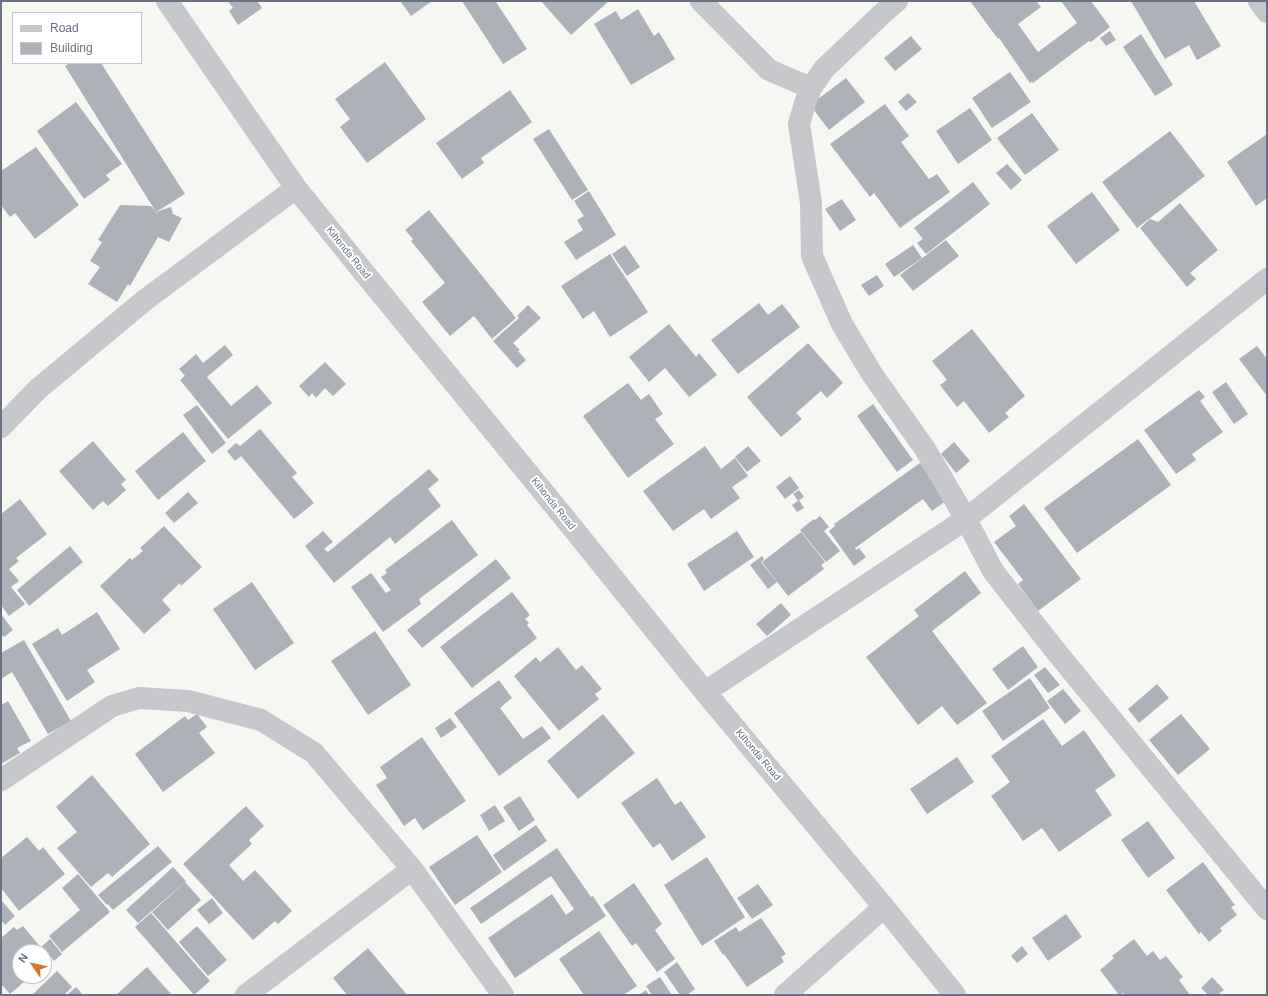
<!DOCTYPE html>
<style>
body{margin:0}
#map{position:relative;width:1268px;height:996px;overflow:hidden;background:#f6f6f3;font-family:Arial,sans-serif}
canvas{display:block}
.frame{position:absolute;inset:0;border:2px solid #677283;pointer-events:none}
.legend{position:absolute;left:12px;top:12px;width:130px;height:52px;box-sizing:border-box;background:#fff;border:1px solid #c2c7cd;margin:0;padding:5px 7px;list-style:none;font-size:12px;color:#677283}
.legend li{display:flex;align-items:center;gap:8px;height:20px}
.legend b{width:20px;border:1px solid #c2c7cd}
.north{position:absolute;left:12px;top:944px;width:40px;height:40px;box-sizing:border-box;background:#fff;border:1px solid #c2c7cd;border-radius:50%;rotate:304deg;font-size:11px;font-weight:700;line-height:16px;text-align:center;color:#677283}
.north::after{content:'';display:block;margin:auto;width:14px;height:18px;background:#da722f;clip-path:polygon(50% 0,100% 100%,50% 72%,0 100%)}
</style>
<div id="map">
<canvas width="1268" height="996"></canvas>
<div class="frame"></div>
<ul class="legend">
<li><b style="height:5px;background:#c5c7cb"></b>Road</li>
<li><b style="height:11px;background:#adb2b9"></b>Building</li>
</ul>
<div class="north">N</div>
</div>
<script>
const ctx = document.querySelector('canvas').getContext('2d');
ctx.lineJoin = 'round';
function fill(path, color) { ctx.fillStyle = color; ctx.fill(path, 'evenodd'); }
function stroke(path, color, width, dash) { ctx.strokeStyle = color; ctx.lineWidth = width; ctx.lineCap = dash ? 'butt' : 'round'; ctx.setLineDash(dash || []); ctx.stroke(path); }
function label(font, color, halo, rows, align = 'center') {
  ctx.font = font + ' Arial,sans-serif'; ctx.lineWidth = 4; ctx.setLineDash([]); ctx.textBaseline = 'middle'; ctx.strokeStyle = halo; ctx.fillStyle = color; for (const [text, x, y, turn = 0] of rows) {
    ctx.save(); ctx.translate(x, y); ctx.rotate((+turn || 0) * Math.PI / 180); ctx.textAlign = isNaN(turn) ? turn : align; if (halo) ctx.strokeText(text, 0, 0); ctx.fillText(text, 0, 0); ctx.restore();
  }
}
fill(new Path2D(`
 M228,1h29l5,7 -24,17 -9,-14 4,-3z
 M400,1h32l-21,15z
 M462,1h36l-2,1 31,47 -24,15z
 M541,1h68l-38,34z
 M970,1h66l5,6 -23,17 20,28 39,-29 -16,-22h30l19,26 -19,15 -2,-1 -56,42 -1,-1 -2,1 -31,-45 -1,1z
 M1131,1h63l27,45 -24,14 -8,-15 -24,14z
 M638,9l16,27 5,-4 16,27 -44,26 -37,-61 22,-13 5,9z
 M1110,31l6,9 -10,6 -6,-8z
 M1141,34l32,51 -18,11 -32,-49z
 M911,36l11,13 -27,22 -11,-13z
 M385,62l41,57 -59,44 -27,-36 10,-8 -15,-20z
 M70,63h31l84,131 -29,18 -91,-146z
 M1010,72l21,30 -39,26 -20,-30z
 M846,78l19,24 -36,28 -19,-25z
 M510,90l22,32 -51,36 3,5 -22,16 -26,-36z
 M908,93l9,9 -11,9 -8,-9z
 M76,102l46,62 -16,11 4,5 -26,19 -47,-68z
 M885,104l24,32 -8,6 28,37 8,-5 13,18 -50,36 -26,-35 -4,4 -40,-53z
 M970,108l22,32 -34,24 -22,-33z
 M1032,113l27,37 -34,25 -28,-37z
 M549,129l39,61 -16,10 -39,-61z
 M1170,131l35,45 -68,52 -35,-46z
 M1267,134v64l-11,8 -29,-44z
 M36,147l43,58 -44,34 -20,-26 -5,4 -9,-12v-34z
 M1007,164l15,16 -11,10 -15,-17z
 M973,182l17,22 -64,50 -9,-11 6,-4 -9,-11z
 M589,191l27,44 -40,25 -12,-18 19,-12 -6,-10 7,-4 -10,-15z
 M1092,192l28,38 -44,34 -29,-38z
 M842,199l14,21 -16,11 -15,-22z
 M1180,203l38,47 -28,23 6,6 -9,8 -47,-59 10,-9 8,3z
 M120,205l31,1 5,6h-1l3,2 -2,-2 15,-5 2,7 9,4 -13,24 -11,-5 -28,49 -2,-2 -11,18 -29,-18 12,-17 -10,-6 12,-19 -4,-2z
 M429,210l87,108 -24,21 -18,-23 -24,20 -28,-34 23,-19 -34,-42 2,-2 -8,-9z
 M946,240l13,16 -46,35 -13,-16z
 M625,245l15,22 -13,9 -15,-22z
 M913,245l9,13 -28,19 -9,-13z
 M610,254l38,58 -38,25 -16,-26 -11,8 -22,-33z
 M877,275l7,11 -15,10 -8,-11z
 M759,303l9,12 14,-11 18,23 -62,47 -27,-34z
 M528,305l13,13 -28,25 7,7 -2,1 8,9 -9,8 -24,-27 26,-23 -2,-2z
 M669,324l27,33 3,-4 18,22 -28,22 -24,-29 -16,14 -20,-25z
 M972,329l53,67 -20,17 4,4 -20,16 -25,-32 -7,6 -17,-22 7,-5 -15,-19z
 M808,343l35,40 -16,15 -6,-7 -25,22 6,6 -21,18 -34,-40z
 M225,345l8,10 -26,22 24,29 26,-21 15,18 -44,36 -48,-59 5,-4 -6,-7 17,-15 7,9z
 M1257,346l10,13v37l-28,-37z
 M325,362l21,22 -13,12 -8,-8 -9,10 -4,-5 -3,4 -10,-11z
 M1226,382l22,32 -14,10 -22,-32z
 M628,383l13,17 8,-6 14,20 -8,5 19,25 -46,34 -45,-62z
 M1199,390l6,7 -5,4 23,31 -31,22 4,6 -20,14 -32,-44z
 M873,404l40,56 -16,12 -40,-56z
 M197,405l29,38 -14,11 -29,-39z
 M260,429l37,44 -5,4 22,26 -20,16 -53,-63 -6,5 -8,-10 9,-8 4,3z
 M183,432l23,29 -48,39 -23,-29z
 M1138,439l33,46 -94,68 -33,-45z
 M93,441l33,39 -5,4 5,6 -18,16 -5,-5 -10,9 -34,-39z
 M954,442l16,19 -14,12 -15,-19z
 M705,446l16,23 14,-11 13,18 -16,11 8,11 -29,21 -7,-10 -31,22 -30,-40z
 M748,446l13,15 -14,11 -12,-15z
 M920,463l27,37 -15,11 -9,-12 -68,49 1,2 3,-2 7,9 -12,9 -25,-35 6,-5 -1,-2z
 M429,469l10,11 -11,9 13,17 -46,38 -5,-7 -56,46 -29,-37 18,-15 10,11 -9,7 4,3z
 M790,476l9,12 -14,11 -9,-12z
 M799,490l5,7 -6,4 -5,-7z
 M188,492l10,11 -24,20 -9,-10z
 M20,499l27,35 -31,24 3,3 -10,8 10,12 -8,6 14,17 -16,12 -8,-11v-91z
 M799,500l5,8 -7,4 -5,-7z
 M1024,504l57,75 -43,32 -20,-27 5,-4 -29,-38 22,-16 -7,-10z
 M820,516l9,11 -5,4 16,20 -14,11 -26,-32 14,-11 1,1z
 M452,520l26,35 -59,44 2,5 -38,28 -32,-45 20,-14 15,20 5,-3 -10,-13 6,-4 -2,-3z
 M164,526l38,41 -21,19 -1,-3 -18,17 9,10 -27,24 -44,-48 30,-28 2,2 11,-9 -3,-3z
 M737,531l17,26 -50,34 -17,-27z
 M801,532l24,30 -4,3 3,4 -36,27 -26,-34z
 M70,546l13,16 -54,44 -12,-16z
 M762,556l2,3 -3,3 16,20 -9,7 -18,-24z
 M496,559l15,19 -89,70 -15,-18z
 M965,571l16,22 -49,38 55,72 -30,22 -15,-19 -24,19 -52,-68 53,-41 -5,-6z
 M252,582l42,61 -39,27 -42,-61z
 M512,592l18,23 -5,4 4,4 -2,2 10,13 -65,50 -32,-41z
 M781,603l10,12 -24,21 -11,-12z
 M97,612l23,37 -33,21 8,12 -28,19 -35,-57 26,-16 4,7z
 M1,614l12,16 -9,7 -3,-3z
 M375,631l36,54 -43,30 -37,-54z
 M24,640l47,81 -23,13 -36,-62 -11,7v-26z
 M1023,646l15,21 -30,23 -16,-21z
 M558,647l18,23 6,-5 20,24 -7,5 4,5 -40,32 -45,-55 22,-19 4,5z
 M1045,667l15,18 -12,8 -14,-18z
 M1030,678l20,30 -47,33 -21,-30z
 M499,680l13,18 -12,10 23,31 19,-13 9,12 -52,38 -45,-63z
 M1157,684l12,14 -30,25 -11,-14z
 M1063,689l18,22 -16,13 -18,-23z
 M8,701l23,40 -14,7 3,5 -19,11v-59z
 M197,714l10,13 -8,6 16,20 -52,39 -28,-38 50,-38 3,4z
 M603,714l32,39 -57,46 -31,-38z
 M1181,714l29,35 -32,26 -29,-35z
 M450,718l7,9 -16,11 -6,-10z
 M1043,719l19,27 22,-16 32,46 -21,14 17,25 -53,37 -17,-24 -19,13 -32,-45 19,-14 -19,-26z
 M422,737l44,64 -43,29 -8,-12 -11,8 -28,-41 11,-7 -7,-11z
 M957,757l17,25 -47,32 -17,-25z
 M92,775l58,69 -38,33 -4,-4 -17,14 -34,-39 20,-16 -21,-25z
 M657,778l18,27 6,-4 25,36 -34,24 -12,-18 -7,5 -32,-45z
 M520,796l15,24 -16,11 -16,-24z
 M495,805l10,16 -16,10 -9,-16z
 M246,806l18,20 -15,14 3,4 -23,21 14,16 12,-11 37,41 -14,13 -3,-3 -22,19 -70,-76z
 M1148,821l27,37 -27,20 -27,-38z
 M536,825l11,16 -43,30 -11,-16z
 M477,835l25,37 -47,33 -26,-38z
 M27,837l12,14 4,-4 22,27 -46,37 -18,-23v-30z
 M158,846l14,16 -59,48 -5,-6 -1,1 -9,-10z
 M557,848l34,49 2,-1 13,20 -91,62 -27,-40 64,-44 14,21 8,-6 -23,-33 -70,48 -11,-16z
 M707,857l38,60 -43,29 -38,-61z
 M1203,862l32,43 -4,2 6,8 -17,13 2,3 -13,11 -8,-10 -2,2 -33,-44z
 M173,867l13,14 -48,42 -12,-13z
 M78,874l32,38 -48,40 -13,-16 31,-26 -18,-22z
 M185,882l16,18 -33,30 -16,-18z
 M634,883l28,41 -7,6 20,29 -18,13 -21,-29 -4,3 -29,-41z
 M758,884l15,21 -21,14 -15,-21z
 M212,898l11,15 -14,11 -12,-14z
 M1,900l14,16 -10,9 -4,-5z
 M151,913l59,68 -16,14 -59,-68z
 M1066,914l16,23 -34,24 -16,-23z
 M761,918l25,36 -5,3 3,5 -37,25 -23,-33 -1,1 -9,-14 22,-14 3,5z
 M23,926l29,35 -8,7v-16h-24v24h11l-21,18 -9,-10v-46l13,-11 3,3z
 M197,926l30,34 -19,16 -29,-34z
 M599,931l38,55 -14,9h-39l-25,-36z
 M50,939l12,15 -8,7 -12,-15z
 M1134,939l13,17 6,-5 7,9 6,-4 17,21 -4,3 11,15h-65l-2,-2 -4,2 -19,-25 14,-12 -2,-2z
 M1022,946l6,8 -11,9 -6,-7z
 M368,948l39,47h-60l-14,-17z
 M677,962l18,27 -8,6h-7l-16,-23z
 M147,967l25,28h-56z
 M57,971l15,16 -8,8h-32z
 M660,977l12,18h-20l-6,-9z
 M1212,977l12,13 -7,5h-9l-7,-7z
 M76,987l7,8h-16z
 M646,990l3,5h-10z`), '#adb2b9');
stroke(new Path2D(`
 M167,1l129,187 61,76 210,257 138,171 179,215 71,88
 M701,1l68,69 42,18
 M897,1l-14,12 -59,56 -13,19 -6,15 -6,21 12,79 1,53 30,68 30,50 53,75 41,70 27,52 61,78 213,260
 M1259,1l8,11
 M1,427l37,-38 107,-89 151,-112
 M705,692l261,-173 301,-240
 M1,780l111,-74 27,-8 49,3 73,19 53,33 98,116 91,126
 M246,995l166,-126
 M785,995l99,-88`), '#c5c7cb', 22);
label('10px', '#677283', '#fff', [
 ["Kihonda Road",348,253,51],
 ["Kihonda Road",553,504,51],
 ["Kihonda Road",758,755,50]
]);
</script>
